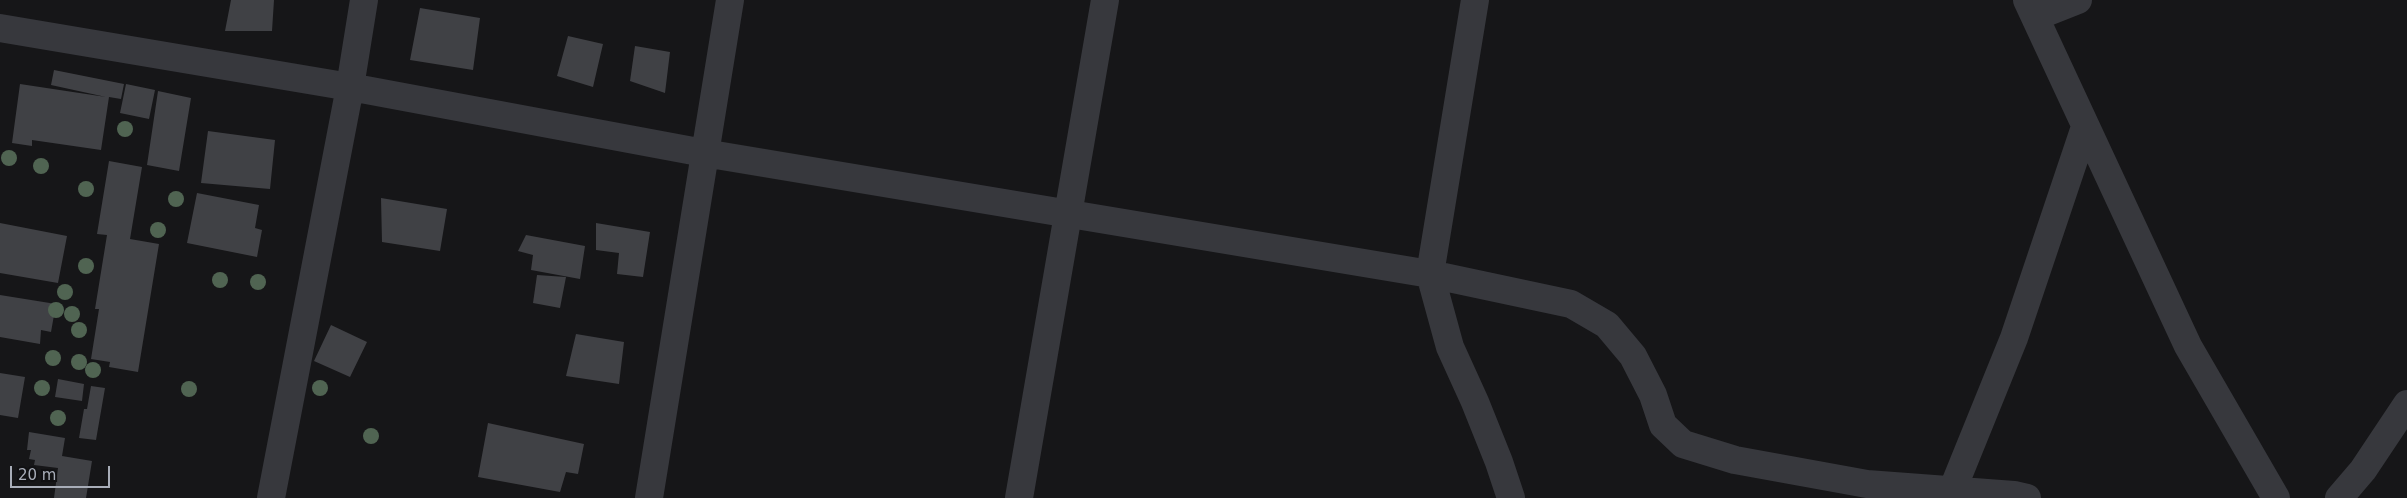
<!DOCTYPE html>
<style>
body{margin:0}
#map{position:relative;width:2407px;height:498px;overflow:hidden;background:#161618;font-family:"DejaVu Sans",sans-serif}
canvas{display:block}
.scale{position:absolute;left:10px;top:466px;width:100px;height:22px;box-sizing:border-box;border:2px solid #a8adb8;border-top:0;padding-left:6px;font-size:15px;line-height:18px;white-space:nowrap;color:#a8adb8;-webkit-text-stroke:4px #111113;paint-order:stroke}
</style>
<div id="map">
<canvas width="2407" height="498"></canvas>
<div class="scale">20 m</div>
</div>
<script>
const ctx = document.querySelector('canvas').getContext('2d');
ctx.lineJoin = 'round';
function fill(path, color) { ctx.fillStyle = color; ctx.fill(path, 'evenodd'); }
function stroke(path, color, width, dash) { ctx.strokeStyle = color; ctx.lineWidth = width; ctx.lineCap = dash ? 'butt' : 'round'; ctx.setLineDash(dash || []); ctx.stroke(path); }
fill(new Path2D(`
 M231,0h43l-2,31h-47z
 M420,8l60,10 -7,52 -63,-10z
 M568,36l35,8 -10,43 -36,-11z
 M635,46l35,6 -5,41 -35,-12z
 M54,70l70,14 -3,15 -12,-2 -8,53 -69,-10v6l-20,-3 8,-59 86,13 -55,-12z
 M126,84l29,6 -6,29 -29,-6z
 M158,91l33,7 -12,73 -32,-6z
 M208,131l67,9 -5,49 -69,-6z
 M109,161l33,6 -12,72 29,5 -21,128 -29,-5 1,-5 -19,-3 8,-50h-4l12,-74 -10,-1z
 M197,193l62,12 -4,23 7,2 -5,27 -70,-14z
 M381,198l66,11 -7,42 -58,-9z
 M0,223l67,13 -9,47 -58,-10z
 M596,223l54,9 -7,45 -26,-3 2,-21 -23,-3z
 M526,235l59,11 -5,33 -49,-9 2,-15 -15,-4z
 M537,275l29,2 -6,31 -27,-5z
 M0,295l56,9 -5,28 -10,-2 -1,14 -40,-7z
 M331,325l36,17 -17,35 -36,-16z
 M576,334l48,8 -5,42 -53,-8z
 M0,373l25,4 -7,41 -18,-3z
 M58,379l26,5 -2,17 -27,-4z
 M91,386l14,2 -9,52 -17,-2 5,-29h3z
 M488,423l96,21 -6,30 -12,-2 -6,20 -82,-15z
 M29,432l36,6 -3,18 30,5 -6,37h-32l4,-30 -24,-3 1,-5 -6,-1 2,-9h-4z`), '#404145');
stroke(new Path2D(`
 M1475,0l-45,274 20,73 25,55 24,60 12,36
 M2027,0l161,346 88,152
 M2035,17l43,-17
 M0,28l350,59 354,66 726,121 141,30 36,21 26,31 20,39 10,30 20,19 52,16 132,24 147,11 13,3
 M1952,491l62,-153 71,-211
 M271,498l79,-411 14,-87
 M649,498l81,-498
 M1019,498l86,-498
 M2339,498l24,-28 44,-66`), '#37383d', 28);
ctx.fillStyle = '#506452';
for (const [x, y] of [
 [125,129],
 [9,158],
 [41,166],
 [86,189],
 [176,199],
 [158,230],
 [86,266],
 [220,280],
 [258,282],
 [65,292],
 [56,310],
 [72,314],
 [79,330],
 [53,358],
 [79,362],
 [93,370],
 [42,388],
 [320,388],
 [189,389],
 [58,418],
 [371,436]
]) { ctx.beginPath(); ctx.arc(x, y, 8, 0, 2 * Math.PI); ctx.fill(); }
</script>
